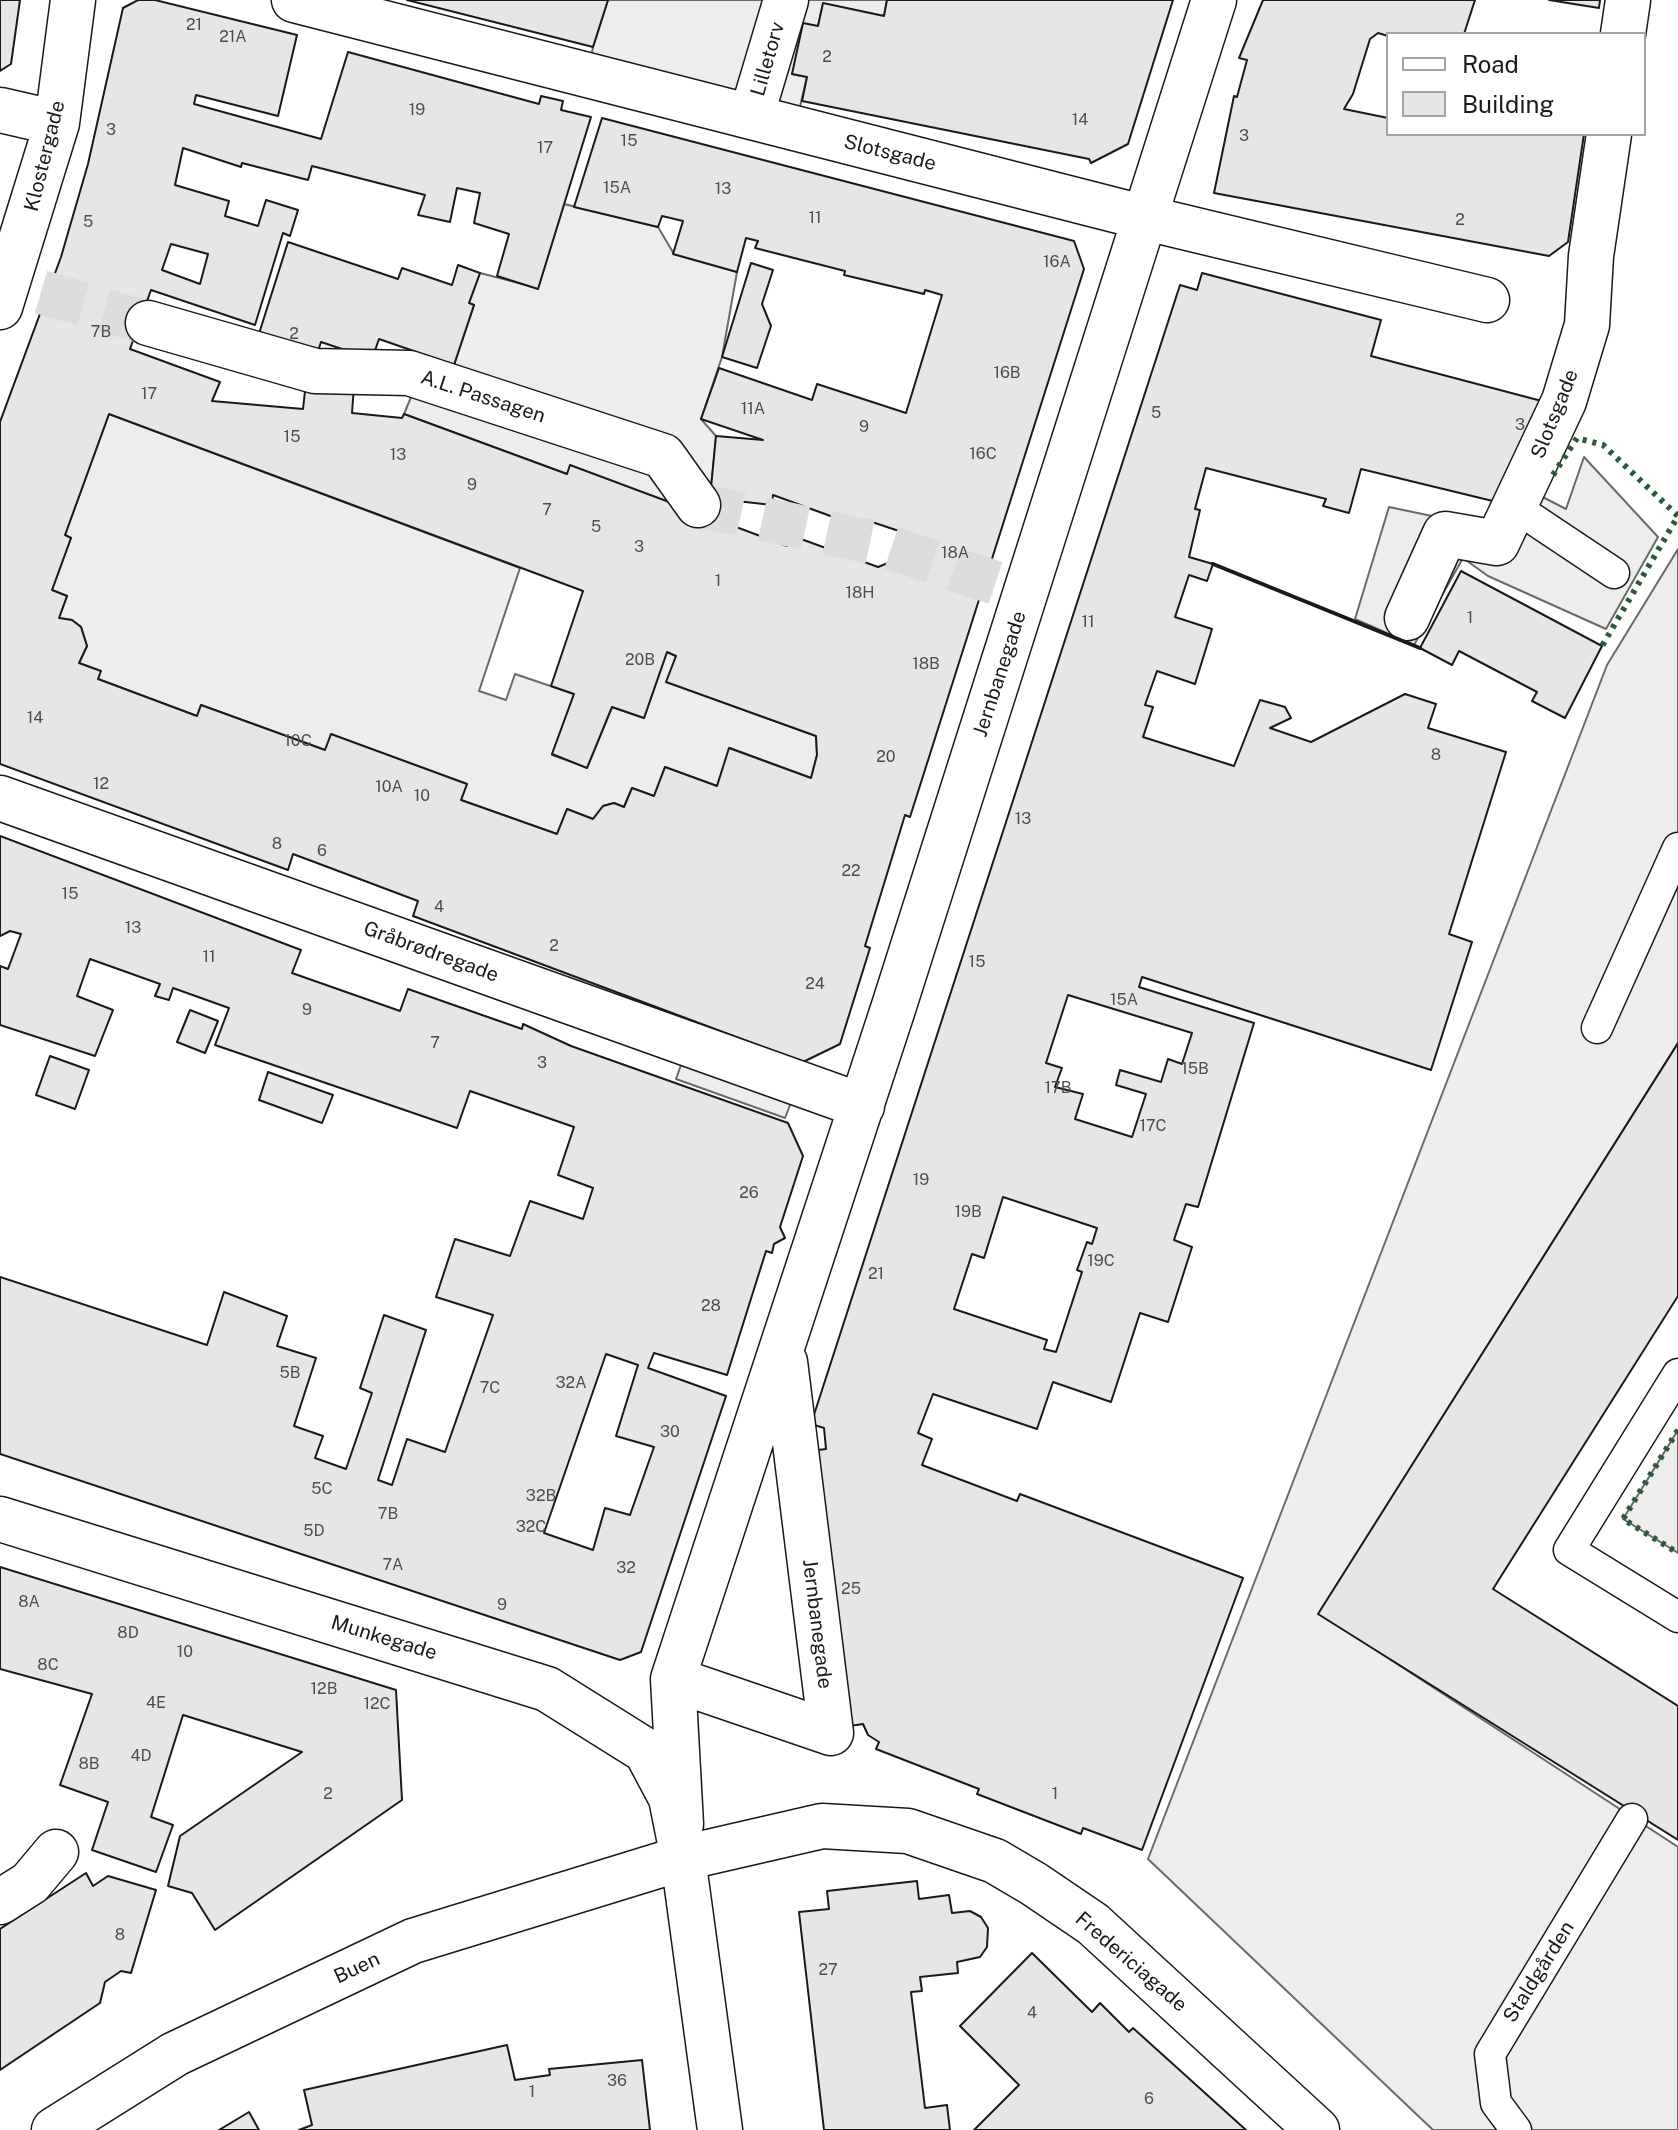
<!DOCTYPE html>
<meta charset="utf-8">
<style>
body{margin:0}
#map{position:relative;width:1678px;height:2130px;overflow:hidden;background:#fff;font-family:"Public Sans",sans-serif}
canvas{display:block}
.legend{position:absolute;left:1386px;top:32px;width:260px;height:104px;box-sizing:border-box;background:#fff;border:2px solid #a3a3a3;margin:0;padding:10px 14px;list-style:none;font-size:24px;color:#1a1a1a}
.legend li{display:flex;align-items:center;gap:16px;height:40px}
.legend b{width:40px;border:2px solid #a3a3a3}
</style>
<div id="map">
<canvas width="1678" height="2130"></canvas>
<ul class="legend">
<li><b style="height:10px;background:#fff"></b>Road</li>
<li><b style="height:22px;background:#e6e6e6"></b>Building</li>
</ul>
</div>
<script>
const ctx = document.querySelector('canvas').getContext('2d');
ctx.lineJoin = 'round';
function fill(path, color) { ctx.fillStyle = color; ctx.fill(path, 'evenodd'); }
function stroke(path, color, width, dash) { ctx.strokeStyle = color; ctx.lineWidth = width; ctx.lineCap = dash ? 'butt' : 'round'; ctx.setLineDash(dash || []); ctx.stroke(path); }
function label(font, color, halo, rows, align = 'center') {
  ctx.font = font + ' "Public Sans",sans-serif'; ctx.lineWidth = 6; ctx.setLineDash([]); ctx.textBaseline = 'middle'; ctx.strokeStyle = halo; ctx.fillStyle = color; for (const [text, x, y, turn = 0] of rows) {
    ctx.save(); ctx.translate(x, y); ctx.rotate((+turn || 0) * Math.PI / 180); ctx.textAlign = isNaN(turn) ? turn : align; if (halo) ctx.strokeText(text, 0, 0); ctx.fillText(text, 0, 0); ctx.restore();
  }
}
const built = new Path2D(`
 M608,0h279l-3,16 -61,-12 -5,22 -26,48 15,3 -16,68 -207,-50 9,-48z
 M564,204l94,23 16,27 63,18 -15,85 -21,62 15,17 -6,62 -11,15 -132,-39 -163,-60 24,-58 26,9 20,-60 -5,-2 11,-30 58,15z
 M109,414l411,154 -41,123 27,9 9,-26 59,20 -22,61 35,12 25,-60 32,11 23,-66 9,4 -9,26 149,54 1,19 -6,23 -81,-30 -13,38 -52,-19 -11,29 -22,-8 -8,19 -10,-4 -11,3 -10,13 -26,-10 -10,25 -96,-34 6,-16 -135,-49 -7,15 -124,-45 -4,11 -99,-37 2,-8 -21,-8 8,-17 -6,-19 -9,-7 -13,-2 8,-22 -15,-6 19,-52 -6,-3z
 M1584,457l74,80 -52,92 -118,-53 -25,-18 -49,87 -59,-26 34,-112 119,25 19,-43 39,20z
 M1678,549v494l-359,570 359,234v283h-245l-285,-271 459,-1194z
 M686,1051l110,39 -11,28 -109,-39z
 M1678,1430v123l-55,-34z`);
fill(built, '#ededed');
stroke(built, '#6a6a6a', 2);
const building = new Path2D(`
 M0,0h20l-9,64 -11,7z
 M138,0h17l142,35 -19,81 -82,-21 -2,9 127,35 27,-87 191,52 2,-8 22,5 -2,9 30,7 -53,172 -41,-13 12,-42 -35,-11 6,-30 -23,-5 -7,34 -32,-7 7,-20 -113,-29 -4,14 -66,-17 -1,4 -58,-19 -8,37 54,16 -4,15 33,10 8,-26 32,10 -8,26 -7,-3 -28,92 -104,-35 -21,59 90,33 -8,19 91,8 3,-27 48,4 -2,27 50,5 2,-4 163,60 3,-9 217,81 3,-11 88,32 10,-4 11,-32 -30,-10 -3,8 -93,-34 -1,10 -62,-7 6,-62 47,4 -62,-21 18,-51 93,32 5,-16 89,29 36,-118 -17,-5 -1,4 -80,-19 1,-4 -90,-23 3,-7 -12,-3 -9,34 -64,-18 10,-33 -21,-5 -4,11 -84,-20 28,-89 472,123 10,28 -174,548 -5,-2 -40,131 5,2 -30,96 -37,18 -390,-146 5,-15 -77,-29 -48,-18 -5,16 -288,-106v-342l61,-165 27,-93 35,-156zM171,244l37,10 -8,30 -38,-14zM109,414l474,177 -32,95 23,8 -22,60 35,14 25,-61 32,11 23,-66 9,4 -10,26 150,54 1,19 -6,23 -82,-30 -12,38 -52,-19 -11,29 -22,-8 -8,19 -10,-4 -11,3 -10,13 -26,-10 -10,25 -96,-34 6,-16 -136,-50 -6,16 -124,-45 -4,11 -99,-37 3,-8 -22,-8 8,-17 -6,-19 -9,-7 -13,-2 8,-22 -15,-6 19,-52 -6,-3z
 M407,0h201l-15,47z
 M887,0h286l-45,144 -37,19 -2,-4 -287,-58 5,-24 -15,-3 11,-51 15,3 5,-23 61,13z
 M1263,0h212l-11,34 -76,2 -10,-3 -8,6 -17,55 -9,15 44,9v16h196l-16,108 -19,14 -335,-63 20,-97 3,1 10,-37 -8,-2z
 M1549,0h51l-1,8z
 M288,242l110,37 4,-11 50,17 6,-20 22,8 -11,30 5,2 -20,60 -75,-26 -7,20 -51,-17 -6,18 -58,-20z
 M751,263l22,7 -11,34 9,22 -14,42 -35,-11z
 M1202,273l179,47 -10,36 182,48 -52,99 -140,-34 -12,44 -26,-7 3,-7 -120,-31 -11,41 5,1 -11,47 24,7 -6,17 -18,-6 -14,42 37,12 -17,55 -38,-13 -12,34 8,2 -10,30 91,29 26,-66 25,7 6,11 -21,10 41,14 94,-48 31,10 -8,24 78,24 -57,182 23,8 -41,128 -289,-93 -3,10 115,36 -56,184 -12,-3 -12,36 18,7 -24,75 -28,-9 -29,89 -58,-20 -16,47 -104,-35 -15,39 14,6 -10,26 95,36 3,-7 223,84 -101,272 -59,-22 -2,6 -104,-40 2,-5 -103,-40 3,-7 -11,-7 -5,-11 -13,2 -32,-276 8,-1 -2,-21 -13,-4 369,-1139 17,5zM1068,995l124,38 -10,31 -14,-5 -7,23 -41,-12 -4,15 30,9 -14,43 -57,-18 8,-25 -28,-7 7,-19 -16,-5zM1003,1197l94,31 -5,16 -5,-2 -10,28 5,2 -26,80 -12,-3 3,-9 -93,-31 18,-55 12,4z
 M1461,571l141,75 -37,72 -33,-17 5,-9 -78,-41 -7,14 -32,-17z
 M0,836l301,114 -9,23 108,38 8,-22 114,40 1,-5 48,22 217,77 15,33 -23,71 5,11 -11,6 -2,9 -6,-2 -39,124 -73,-22 -6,15 78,28 -85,256 -21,8 -620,-206v-177l207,68 17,-53 63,24 -10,30 39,12 -22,68 29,10 -8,22 31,11 26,-76 -12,-5 24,-73 42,15 -48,150 14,5 15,-46 38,13 48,-137 -57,-18 19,-58 55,17 20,-55 53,18 10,-31 -35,-13 16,-48 -104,-36 -13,37 -242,-83 14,-37 -56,-20 -4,12 -14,-4 5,-12 -70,-25 -13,37 36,14 -18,46 -95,-31v-59l8,3 13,-35 -11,-3 -10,5zM606,1354l32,11 -22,71 38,11 -24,68 -25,-7 -12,42 -49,-17z
 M190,1010l28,11 -13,32 -28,-11z
 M1678,1043v253l-185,293 185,117v134l-360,-226z
 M50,1056l39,14 -14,39 -39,-14z
 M268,1072l65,23 -11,28 -63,-23z
 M0,1567l396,123 6,110 -187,130 -23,-37 -24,-7 12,-50 122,-84 -119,-37 -32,102 22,8 -17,47 -64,-22 16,-48 -48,-17 32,-91 -92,-25z
 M86,1873l7,13 15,-10 48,14 -25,83 -10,-2 -16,11 -5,21 -100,67v-141z
 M917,1881l2,18 30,-4 3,18 18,-2 11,6 7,11 -1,19 -7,10 -23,5 1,11 -38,4 2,14 -11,1 14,116 22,-3 3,25h-126l-25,-218 30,-3 -2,-18z
 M1032,1953l60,59 8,-9 29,29 4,-4 113,102h-272l45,-45 -59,-59z
 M507,2045l8,35 35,-5 -1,-6 93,-9 8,70h-351l13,-5 -8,-35z
 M249,2112l10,18h-40z`);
fill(building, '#e6e6e6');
stroke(building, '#1a1a1a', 2);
stroke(new Path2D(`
 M41,292l107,31
 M698,505l182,39 146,49`), '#ddd', 44, [44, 22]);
const service = new Path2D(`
 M1515,507l99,66
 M1597,1028l81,-180
 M1678,1374l-109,176 109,67
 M1516,2130l-20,-27 -6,-49 142,-235`);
const pedestrian = new Path2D(`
 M294,0l852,218 341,82
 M1623,34l5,-34
 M0,110l57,13
 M751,117l35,-117
 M0,307l57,-184 16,-123
 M148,323l167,48 94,2 254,83 35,49
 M1407,618l38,-84 52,9 67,-142 23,-76 4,-69 18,-122
 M0,798l862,308
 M673,1679l158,54 -46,-371
 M681,1824l-8,-145 220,-670 321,-1009`);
const minor = new Path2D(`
 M0,1519l547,170 99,62 25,47 12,60 37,272
 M0,1902l30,-19 26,-31`);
const secondary = new Path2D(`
 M54,2130l121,-76 238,-113 270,-83 139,-32 86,5 87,30 39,23 59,40 224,206`);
stroke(service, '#1a1a1a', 33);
stroke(pedestrian, '#1a1a1a', 47);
stroke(minor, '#1a1a1a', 47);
stroke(secondary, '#1a1a1a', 47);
stroke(service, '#fff', 30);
stroke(pedestrian, '#fff', 44);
stroke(minor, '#fff', 44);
stroke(secondary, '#fff', 44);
stroke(new Path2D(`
 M1553,475l24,-37 26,7 75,71 -76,130
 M1678,1430l-55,89 55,34`), '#2b5a34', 6, [4, 6]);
stroke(new Path2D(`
 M1213,564l207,84`), '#1a1a1a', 4);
label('16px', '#4d4d4d', null, [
 ["21",194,25],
 ["21A",233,37],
 ["2",827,57],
 ["19",417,110],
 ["14",1080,120],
 ["3",111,130],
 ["3",1244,136],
 ["15",629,141],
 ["17",545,148],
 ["15A",617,188],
 ["13",723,189],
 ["11",815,218],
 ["2",1460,220],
 ["5",88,222],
 ["16A",1057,262],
 ["7B",101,332],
 ["2",294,334],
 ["16B",1007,373],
 ["17",149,394],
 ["11A",753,409],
 ["5",1156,413],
 ["3",1520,425],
 ["9",864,427],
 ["15",292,437],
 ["16C",983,454],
 ["13",398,455],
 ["9",472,485],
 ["7",547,510],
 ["5",596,527],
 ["3",639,547],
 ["18A",955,553],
 ["1",718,581],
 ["18H",860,593],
 ["1",1470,618],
 ["11",1088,622],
 ["20B",640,660],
 ["18B",926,664],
 ["14",35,718],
 ["10C",298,741],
 ["8",1436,755],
 ["20",886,757],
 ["12",101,784],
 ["10A",389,787],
 ["10",422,796],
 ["13",1023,819],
 ["8",277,844],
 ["6",322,851],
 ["22",851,871],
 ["15",70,894],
 ["4",439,907],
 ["13",133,928],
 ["2",554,946],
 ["11",209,957],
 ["15",977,962],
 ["24",815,984],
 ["15A",1124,1000],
 ["9",307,1010],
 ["7",435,1043],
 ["3",542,1063],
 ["15B",1195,1069],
 ["17B",1058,1088],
 ["17C",1153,1126],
 ["19",921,1180],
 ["26",749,1193],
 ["19B",968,1212],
 ["19C",1101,1261],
 ["21",876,1274],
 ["28",711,1306],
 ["5B",290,1373],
 ["32A",571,1383],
 ["7C",490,1388],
 ["30",670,1432],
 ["5C",322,1489],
 ["32B",541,1496],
 ["7B",388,1514],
 ["32C",531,1527],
 ["5D",314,1531],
 ["7A",393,1565],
 ["32",626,1568],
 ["25",851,1589],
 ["8A",29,1602],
 ["9",502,1605],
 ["8D",128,1633],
 ["10",185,1652],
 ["8C",48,1665],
 ["12B",324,1689],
 ["4E",156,1703],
 ["12C",377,1704],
 ["4D",141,1756],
 ["8B",89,1764],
 ["2",328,1794],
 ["1",1055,1794],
 ["8",120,1935],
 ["27",828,1970],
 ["4",1032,2013],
 ["36",617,2081],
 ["1",532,2092],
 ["6",1149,2099]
]);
label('20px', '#1a1a1a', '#fff', [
 ["Lilletorv",768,59,-74],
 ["Slotsgade",890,153,14],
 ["Klostergade",45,156,-76],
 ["A.L. Passagen",483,397,18],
 ["Slotsgade",1555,414,-68],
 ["Jernbanegade",1000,674,-72],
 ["Gråbrødregade",431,952,20],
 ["Jernbanegade",817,1624,83],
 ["Munkegade",384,1638,17],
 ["Fredericiagade",1131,1962,41],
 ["Buen",357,1968,-25],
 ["Staldgården",1539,1972,-58]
]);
</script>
